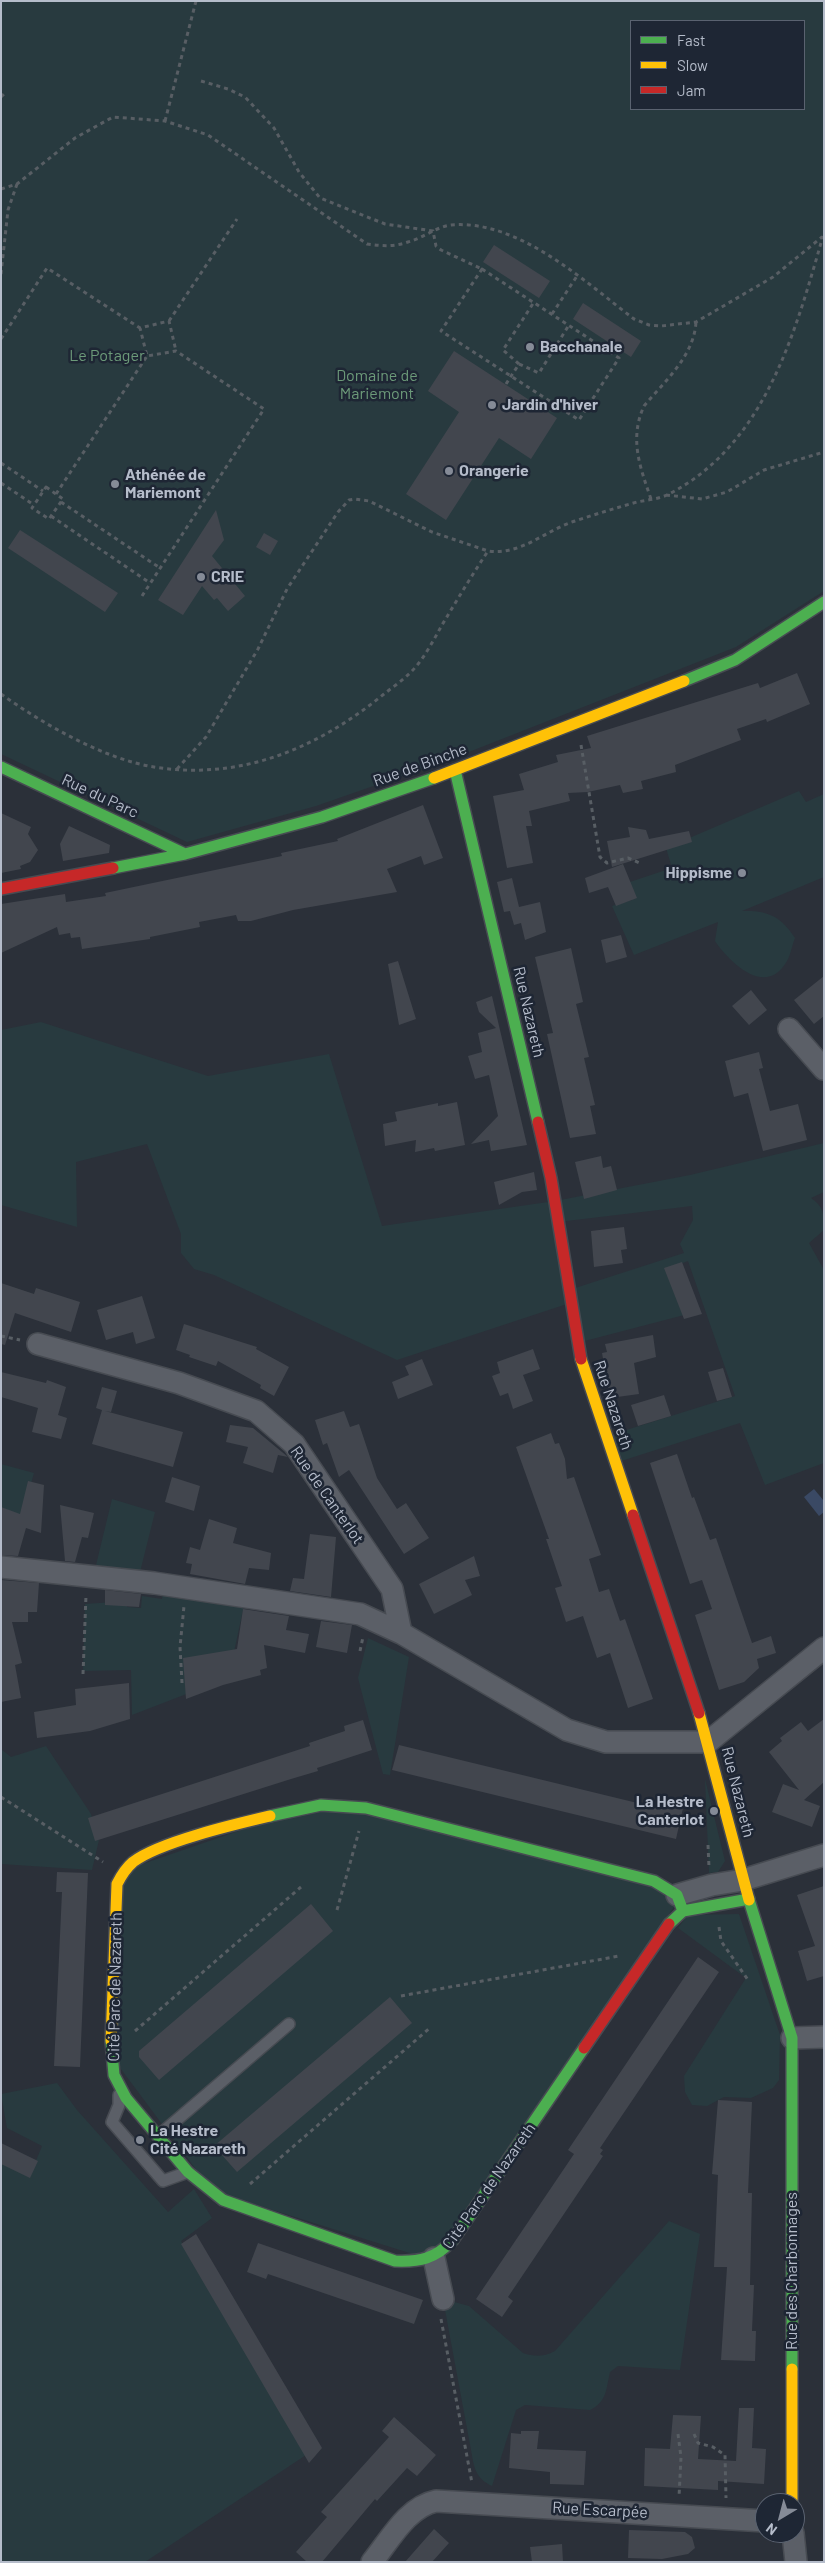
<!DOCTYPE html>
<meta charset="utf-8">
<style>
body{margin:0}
#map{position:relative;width:825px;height:2563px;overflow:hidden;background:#2b3039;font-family:Barlow,sans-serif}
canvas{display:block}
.frame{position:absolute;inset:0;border:2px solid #b5bcca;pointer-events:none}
.legend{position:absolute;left:630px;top:20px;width:175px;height:90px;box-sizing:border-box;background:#1e2634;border:1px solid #5a6270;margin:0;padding:6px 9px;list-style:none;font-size:15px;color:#b5bcca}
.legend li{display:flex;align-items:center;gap:10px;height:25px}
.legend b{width:25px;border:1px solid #5a6270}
.north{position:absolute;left:755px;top:2493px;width:50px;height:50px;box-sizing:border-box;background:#1e2634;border:1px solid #5a6270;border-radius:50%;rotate:217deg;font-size:14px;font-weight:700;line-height:20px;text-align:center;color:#b5bcca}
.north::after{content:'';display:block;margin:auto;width:18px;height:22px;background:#858b97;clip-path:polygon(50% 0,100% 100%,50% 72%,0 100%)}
</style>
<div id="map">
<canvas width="825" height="2563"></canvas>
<div class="frame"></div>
<ul class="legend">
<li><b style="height:6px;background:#4caf50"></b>Fast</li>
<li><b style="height:6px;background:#ffc107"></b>Slow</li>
<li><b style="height:6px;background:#c62828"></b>Jam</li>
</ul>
<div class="north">N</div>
</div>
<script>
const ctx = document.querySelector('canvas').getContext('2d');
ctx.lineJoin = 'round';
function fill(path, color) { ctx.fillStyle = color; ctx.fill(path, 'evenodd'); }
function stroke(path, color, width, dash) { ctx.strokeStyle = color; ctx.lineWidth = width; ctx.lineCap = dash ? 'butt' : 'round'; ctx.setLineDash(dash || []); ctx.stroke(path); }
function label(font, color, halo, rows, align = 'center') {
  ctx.font = font + ' Barlow,sans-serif'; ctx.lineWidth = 5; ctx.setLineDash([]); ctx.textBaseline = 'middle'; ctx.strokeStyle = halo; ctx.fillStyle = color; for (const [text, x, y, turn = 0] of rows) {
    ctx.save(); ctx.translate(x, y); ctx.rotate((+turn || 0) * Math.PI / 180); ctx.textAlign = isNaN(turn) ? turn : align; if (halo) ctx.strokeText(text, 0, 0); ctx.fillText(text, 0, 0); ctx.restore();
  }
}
fill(new Path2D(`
 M1,1h823v590l-88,56 -285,112 -135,47 -129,36 -186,-88zM631,21h173v88h-173z
 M799,791l7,11 18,-8v83l-82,34c25,-1 39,5 53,27 -3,7 -4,16 -8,23 -21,37 -57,2 -72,-20l3,-19 -84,33 -22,-49 20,-6 -5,-17 45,-15 -6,-20z
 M41,1022l167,54 121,-22 53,172 173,-25 135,-26 134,-32v49l-13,6c13,9 13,16 13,32l-15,13 15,27v193l-59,22 -25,-62 -125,40 -8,-27 128,-40 -47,-135 -16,6 16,47 -111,29 -7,-40 -173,57 -183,-85 -20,-6 -13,-16v-19l-34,-90 -71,18 1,65 -76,-22v-175zM692,1206l1,14 -13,24 4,9 -115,37 -11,-68z
 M1,1464l33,9 -14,49 -19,31z
 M112,1499l43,13 -15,60 -44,-7z
 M164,1584l82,12 -15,70 -42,27 -57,22 -1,-45 -48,1 2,-67 43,-3 -1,6 14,1 1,-12 20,3z
 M368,1638l41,19 -19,118 -7,-1 -25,-96z
 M46,1746l45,68 8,26 -7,30 -91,-6v-115l10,8z
 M705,1779l20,82 -7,11 -9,1z
 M320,1803l364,89 -249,369 -223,-70 -103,-138 13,-182z
 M739,1914l41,121 -1,45 -6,8 -22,10 -27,-1 -17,9 -15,-1 -7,-13 -1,-16 62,-98 -68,-50 10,-13z
 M57,2083l20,27 91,102 26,-23 18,29 -31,23 128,212 -164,109h-144v-403l30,14 11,-27 -35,-18 -6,-34z
 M669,2221l31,13 -20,136 -62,-4 -8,6c-4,17 -3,30 -20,38l-65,-5 -9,5 -24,76c-17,-8 -18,-19 -21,-36l-28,-151 26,7 54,47c12,4 20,4 32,-2z`), '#283a3f');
fill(new Path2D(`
 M814,1489l10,12v11l-5,4 -15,-19z`), '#3a4964');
fill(new Path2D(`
 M494,245l56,36 -11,17 -56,-36z
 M583,303l58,38 -10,16 -58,-38z
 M454,351l103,67 -26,41 -32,-21 -53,82 -40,-26 53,-82 -31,-21z
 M216,510l8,30 -12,16 33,40 -17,15 -11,-13 -3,2 -12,-14 -19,29 -25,-15z
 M20,530l98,63 -13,19 -97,-64z
 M264,533l14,8 -8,14 -14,-8z
 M797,673l13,31 -43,18 -1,-3 -29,10 4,11 -66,25 1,7 -35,9 2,8 -20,4 -3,-8 -32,7 -20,1 2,8 -41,10 3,15h-6l7,37 -26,5 -14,-72 31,-6 -5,-16 39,-12 -2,-7 35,-7 -4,-12 171,-53 2,5z
 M423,805l20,53 -19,7 -3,-9 -34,13 10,23 -104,18 -42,11h-13l-2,-6 -37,7 1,5 -50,10v2l-68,10 -2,-12 -9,1 -1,-5 -11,2 -2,-8 -56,26v-49l64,-10 1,8 40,-6 -1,-3 177,-37 -1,-3 57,-12 -1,-2z
 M1,813l30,14 -3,7 10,16 -8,12 -10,4 1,3 -20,4z
 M69,826l41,19 -1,8 -46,8 -3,-17z
 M628,827l18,3 3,9 40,-8 3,11 -80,25 -5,-26 23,-4z
 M623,864l14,34 -21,8 -8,-19 -19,6 -4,-15z
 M512,878l7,29 21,-5 6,30 -21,8 -4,-17 -7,2 -4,-14 -6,1 -7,-30z
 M621,935l6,22 -21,6 -5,-23z
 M571,948l12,54 -7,2 13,53 -5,1 11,47 -5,1 6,28 -26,4 -23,-104 6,-1 -18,-76z
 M398,961l18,58 -17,6 -11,-61z
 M824,976v40l-10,8 -20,-24z
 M751,990l16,20 -18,15 -17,-19z
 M492,996l35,149 -36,6 -2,-11 -18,4 27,-28 -9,-41 -14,4 -7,-23 14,-4 -4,-19 18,-5 -17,-16 -3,-10z
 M759,1052l4,16 -4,1 11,42 28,-7 9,36 -44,11 -15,-58 -14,4 -9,-36z
 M457,1102l8,43 -30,6 -1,-3 -19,4 1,-12 -31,6 -2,-22 14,-3 -2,-9 43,-9v3z
 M601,1156l2,12 8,-2 6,24 -33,9 -9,-37z
 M534,1172l3,18 -15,2 -23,13 -5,-23z
 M624,1227l3,22 -6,1 2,13 -29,4 -3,-36z
 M682,1262l20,52 -18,5 -20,-51z
 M1,1283l33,11 2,-6 44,14 -9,30 -56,-19 -10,32 -4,-1z
 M142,1296l13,42 -19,6 -3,-12 -27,8 -9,-30z
 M184,1324l73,23 -1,2 33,18 -15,29 -14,-8 1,-3 -43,-24 -2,5 -27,-9 1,-2 -14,-5z
 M653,1335l3,22 -22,6 5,31 -29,4 -8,-45 5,-1 -2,-8z
 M533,1349l7,20 -17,6 10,26 -20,8 -5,-16 -8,3 -8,-20 8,-3 -3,-11z
 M422,1359l11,26 -35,14 -6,-17 17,-7 -4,-9z
 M723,1368l9,29 -15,4 -9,-29z
 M1,1372l45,11 1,-3 19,7 -8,28 9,3 -6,21 -29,-7 6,-24 -37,-11z
 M102,1387l15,4 -6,21 -6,-1 78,21 -10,35 -81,-23 10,-34 -6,-2z
 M664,1395l7,21 -33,10 -7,-21z
 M344,1411l6,16 9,-3 18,54 20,31 9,-6 23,35 -25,16 -55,-84 -10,7 -12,-34 -4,2 -8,-25z
 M230,1425l23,3 35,29 -10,-2 -5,18 -30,-10 5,-16 -22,-5z
 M551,1433l4,11 4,-1 6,16 2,20 7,-2 27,78 -12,4 10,33 10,-3 11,32 5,-2 28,80 -25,9 -18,-55 -13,5 -14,-42 -17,6 -11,-34 7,-2 -16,-47h3l-33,-92z
 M677,1454l15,44 2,-1 16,43 6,-2 36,105 19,-7 5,17 -19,6 2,9 -15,14 -25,8 -24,-75 17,-6 -10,-29 -12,4 -40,-121z
 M172,1477l28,9 -6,25 -29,-9z
 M28,1481l16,4 -3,48 -15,-5 -8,28 -17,-1v-48l19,7z
 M60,1505l34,8 -6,25 -6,-1 -7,25 -10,-1z
 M209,1519l28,9 -4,15 38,10 -2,17 -20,-2 -4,16 -55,-10 2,-10 -6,-1 4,-16 10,3z
 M310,1534l26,3 -5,60 -41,-6 3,-13 11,1z
 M474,1556l6,20 -15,4 7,15 -38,19 -15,-30z
 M1,1580l38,3 -2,29h-9v10h-16l10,41 -7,2 6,33 -20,4z
 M105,1590l36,4 -2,13 -34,-2z
 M243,1609l46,7 -3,14 23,4 -4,19 -41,-8 3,23 -7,2 1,5 -38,10 -37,14 -3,-41 54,-9z
 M321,1621l31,4 -5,28 -31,-6z
 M129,1683l1,36 -40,12 -53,7 -3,-26 42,-7 -1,-16z
 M824,1719v63l-20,18 16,6 -8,21 -40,-15 11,-28 16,6 -30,-38 13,-11 -2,-3 21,-16 7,9z
 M363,1720l9,30 -55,18 1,3 -27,8 -196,62 -7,-23 222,-72 -1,-3 36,-12 -1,-5z
 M399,1745l263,64 2,-5 19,4 -7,31 -284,-69z
 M57,1872l31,1 -8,194 -26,-1 8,-174h-6z
 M824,1886v90l-17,5 -9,-30 17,-5 -18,-51z
 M311,1904l22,27 -174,149 -20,-23v-6z
 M698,1957l21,15 -119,176 3,2 -3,4 3,2 -95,141 5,4 -11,16 -26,-18 98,-145 -6,-4z
 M390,1997l22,26 -175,149 -23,-26z
 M718,2100l34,2 -4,91h4l-2,92h4l-2,46h4l-1,30 -34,-1 6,-93h-13l4,-92 -6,-1z
 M1,2143l37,18 -8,17 -29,-14z
 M196,2234l126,214 -13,15 -128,-219z
 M258,2243l165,57 -9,24 -146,-50 -2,5 -19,-7z
 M739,2408h15l-2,40 14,1 -2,35 -46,-3v9l-74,-4 1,-38 25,1 3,-34 28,1 -3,43 38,2z
 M394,2417l42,38 -19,21 -10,-8 -30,33 -2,-2 -53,63h-15l-11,-10 31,-35 -6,-5 68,-75 -7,-6z
 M521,2431h18l-2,18 49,2 -2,34 -34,-1v-12l-41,-4 2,-35 10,1z
 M434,2529l15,14 -17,19h-27z
 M629,2530l56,2 7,5 3,11 -7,6 -26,5 -34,-1z
 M562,2544l1,18h-31l-2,-15z`), '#42464e');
const lane = new Path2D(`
 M119,2095v10l-7,17 51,59 25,-9
 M158,2136l131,-112`);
const street = new Path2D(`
 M789,1029l35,40
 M38,1344l141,39 77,28 38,33 98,145 9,44
 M1,1567l153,16 206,31 41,19 166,97 39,12h102l116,-94
 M677,1895l35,-10 31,-5 81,-25
 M792,2038l32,-1
 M434,2258l9,41
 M793,2533l3,29
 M372,2562c18,-22 35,-55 64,-61l329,20`);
const fast = new Path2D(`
 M684,681l51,-21 89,-58
 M1,767l184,87
 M455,770l83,352
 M113,868l72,-14 137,-37 112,-39
 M270,1816l51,-11 45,3 288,73 23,14 6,16
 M749,1900l43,138v331
 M669,1924l14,-13 66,-12
 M111,2041l3,34 12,23 62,74 35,28 172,61c25,1 40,-2 58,-21l131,-192`);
const slow = new Path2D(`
 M434,778l250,-97
 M581,1359l52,156
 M699,1713l50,187
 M111,2041l6,-157c4,-8 9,-16 16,-22 26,-20 103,-38 137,-46
 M792,2369v134`);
const jam = new Path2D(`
 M1,889l112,-21
 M538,1122l13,56 30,181
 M633,1515l66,198
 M584,2048l85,-124`);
stroke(lane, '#474b52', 14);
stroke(street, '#474b52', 24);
stroke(fast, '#474b52', 14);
stroke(slow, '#474b52', 14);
stroke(jam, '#474b52', 14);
stroke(new Path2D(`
 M201,81l27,8 17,8 29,31 25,44 21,26 65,26 48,7 3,15 5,4 41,19
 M1,97l4,-4
 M165,121l31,-120
 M1,189l16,-5 58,-46 38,-21 52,4 43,14 159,109c15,2 27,3 41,-2 15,-4 28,-15 43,-17 67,-6 133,56 183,94l15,6 12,1 35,-4 77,-45 49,-40
 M482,269l137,89 -40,62 -138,-89z
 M1,274l7,-64 9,-26
 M552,314l25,-38
 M169,321l68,-102
 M1,339l46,-71 93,60
 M519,364l-16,-14 31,-48
 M506,384l13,-20 20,9 30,-48
 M1,463l42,28
 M1,483l33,22
 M46,487l17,12 -14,20 -17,-11z
 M56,494l91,-138
 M666,495l36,4 25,-7 37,-22 60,-18
 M651,499c-11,-32 -22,-60 -7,-93 21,-25 50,-50 52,-84
 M61,502l99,66
 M51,516l99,67
 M142,596l122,-187 -88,-58 -29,5 -7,-28 29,-7 7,30
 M1,694c42,30 103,65 153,73 87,14 164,-19 230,-73 9,-7 19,-14 27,-22 13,-13 22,-31 31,-47 15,-25 30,-50 46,-74 32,5 58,-21 87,-30 21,-7 41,-13 62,-19 10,-2 21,-3 30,-7 98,-49 128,-162 156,-259
 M581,745l19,112 7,6 21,-5 14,6
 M177,769l29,-32 52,-88 29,-60 51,-77 11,-12 6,-1 14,2 63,31 56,19
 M1,1336l19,4
 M360,1651l3,-14
 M83,1674l3,-79
 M182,1683l-2,-36 4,-41
 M1,1797l102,65
 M708,1845l1,22
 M337,1910l22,-79
 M719,1927l2,14 27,39
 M401,1996l218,-40
 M135,2031l166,-144
 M250,2184l181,-157
 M441,2319l31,164
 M678,2434l3,23 -2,40
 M694,2434l4,9 15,4 12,8 1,43`), '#585e64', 3, [4, 4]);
stroke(lane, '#5b5f67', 11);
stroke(street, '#5b5f67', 21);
stroke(fast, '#4caf50', 11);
stroke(slow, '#ffc107', 11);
stroke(jam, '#c62828', 11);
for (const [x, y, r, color] of [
 [530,347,5,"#858b97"],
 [492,405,5,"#858b97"],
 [449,471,5,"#858b97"],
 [115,484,5,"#858b97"],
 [201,577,5,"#858b97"],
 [742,873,5,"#858b97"],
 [714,1811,5,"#858b97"],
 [140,2140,5,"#858b97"]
]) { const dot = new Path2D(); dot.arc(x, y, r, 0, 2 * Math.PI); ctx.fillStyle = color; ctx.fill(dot); stroke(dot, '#1e2634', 2); }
label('bold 16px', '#b5bcca', '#1e2634', [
 ["Bacchanale",540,347],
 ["Jardin d'hiver",502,405],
 ["Orangerie",459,471],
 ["Athénée de",125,475],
 ["Mariemont",125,493],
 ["CRIE",211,577],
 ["Hippisme",732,873,"right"],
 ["La Hestre",704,1802,"right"],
 ["Canterlot",704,1820,"right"],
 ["La Hestre",150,2131],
 ["Cité Nazareth",150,2149]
], 'left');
label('16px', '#6c9a79', '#1e2634', [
 ["Le Potager",107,356],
 ["Domaine de",377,376],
 ["Mariemont",377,394]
]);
label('16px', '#b5bcca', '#1e2634', [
 ["Rue de Binche",420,765,-20],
 ["Rue du Parc",100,796,25],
 ["Rue Nazareth",529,1012,77],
 ["Rue Nazareth",613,1405,72],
 ["Rue de Canterlot",327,1495,55],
 ["Rue Nazareth",738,1792,76],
 ["Cité Parc de Nazareth",115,1987,-89],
 ["Cité Parc de Nazareth",489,2186,-55],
 ["Rue des Charbonnages",792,2271,-90],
 ["Rue Escarpée",600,2510,3]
]);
</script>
